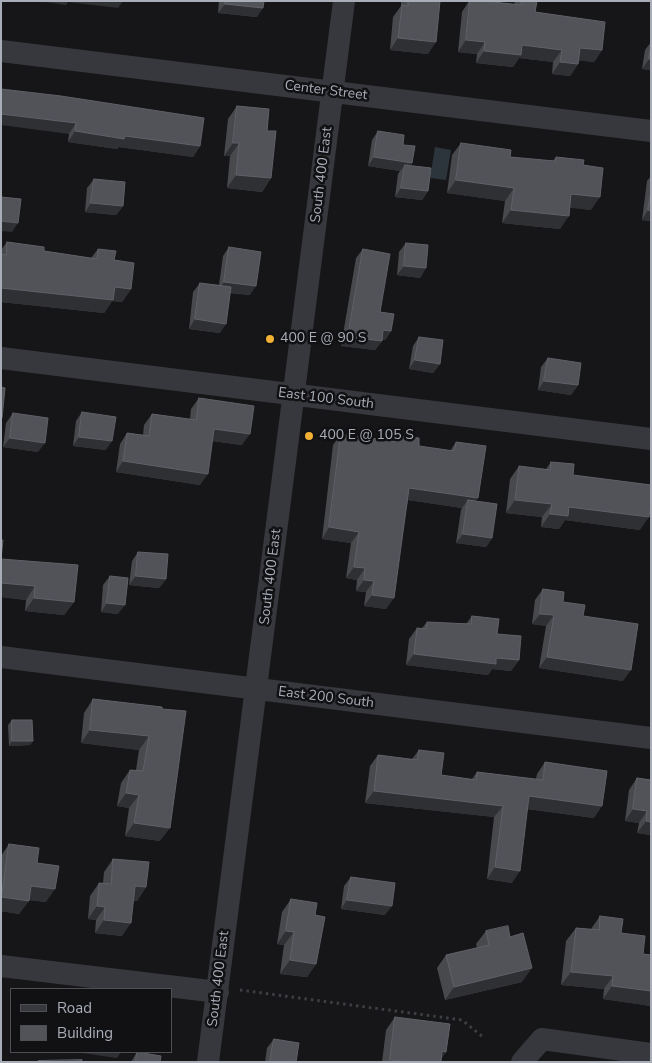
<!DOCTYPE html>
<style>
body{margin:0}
#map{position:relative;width:652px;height:1063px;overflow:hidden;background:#161618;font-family:"Nunito Sans",sans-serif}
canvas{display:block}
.frame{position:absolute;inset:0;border:2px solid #a8adb8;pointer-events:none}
.legend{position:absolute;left:10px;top:988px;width:162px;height:65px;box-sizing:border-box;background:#111113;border:1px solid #4d4f55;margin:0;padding:6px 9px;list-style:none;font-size:15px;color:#a8adb8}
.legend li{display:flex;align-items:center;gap:10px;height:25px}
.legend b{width:25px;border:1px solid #4d4f55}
</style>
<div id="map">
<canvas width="652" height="1063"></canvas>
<div class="frame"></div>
<ul class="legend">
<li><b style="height:6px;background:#37383d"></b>Road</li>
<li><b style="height:14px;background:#525359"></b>Building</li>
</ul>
</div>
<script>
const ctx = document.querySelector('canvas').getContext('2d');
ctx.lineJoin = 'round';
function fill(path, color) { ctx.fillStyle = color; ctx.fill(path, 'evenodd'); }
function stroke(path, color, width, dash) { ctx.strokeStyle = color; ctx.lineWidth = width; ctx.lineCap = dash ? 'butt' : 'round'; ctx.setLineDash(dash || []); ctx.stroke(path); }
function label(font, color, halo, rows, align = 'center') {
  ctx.font = font + ' "Nunito Sans",sans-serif'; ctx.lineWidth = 5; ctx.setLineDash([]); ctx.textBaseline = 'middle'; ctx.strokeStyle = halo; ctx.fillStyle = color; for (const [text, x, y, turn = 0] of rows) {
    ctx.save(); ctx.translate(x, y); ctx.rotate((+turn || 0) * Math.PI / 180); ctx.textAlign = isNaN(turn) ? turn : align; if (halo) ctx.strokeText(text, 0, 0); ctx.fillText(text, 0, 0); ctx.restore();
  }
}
fill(new Path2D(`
 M435,147l16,3 -5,30 -16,-2z`), '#2c353c');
stroke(new Path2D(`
 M240,990l222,30 21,17`), '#3d3f44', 3, [2.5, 4]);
stroke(new Path2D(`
 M1,51l650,80
 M1,358l650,81
 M1,657l650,81
 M1,966l217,26
 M208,1062l136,-1061
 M522,1062l20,-23 109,15`), '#37383d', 22);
fill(new Path2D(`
 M219,1h45l-7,16 -39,-4z
 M401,1h39l-12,53 -38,-4 3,-33 8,-11z
 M469,1h15l30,4 1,-4h22l-2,11 67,38 -8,12 -15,-2 -1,4 -8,12 -18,-2 1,-12 -34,-4 -6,9 -37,-4 1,-9 -19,-2 4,-40z
 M651,42v28l-9,-1 3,-19z
 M1,89l199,57 -7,11 -74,-10 -2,2 -49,-7 1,-8z
 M237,106l30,25 4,47 -9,14 -35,-4 3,-32h-6l4,-37z
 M378,131l25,14 9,18 -2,2 18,26 -6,9 -27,-3 3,-23 2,-3 -32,-5 4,-26z
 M461,143l49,14 43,4 3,-4 27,8 8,45 -21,-3 -10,22 -58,-6 3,-22 -58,-8 5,-38z
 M651,176v45l-9,-1 5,-39z
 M94,179l29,27 -7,9 -31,-3 2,-24z
 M7,242l37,9 47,7 7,-9 16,11 17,29 -9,13 -10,-1 -8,12 -103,-11v-52z
 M406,243l20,25 -6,10 -23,-3 2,-23z
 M229,247l21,48 -20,-2 -10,40 -31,-4 4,-37 7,-9 19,2 4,-29z
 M363,249l17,63 11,19 -6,9h-3v1l-7,9 -34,-4 15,-88z
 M419,337l21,27 -7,9 -24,-4 4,-23z
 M548,358l30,27 -7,10 -33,-5 3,-23z
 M199,398l43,47 -30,-4 -12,44 -84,-13 4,-28 7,-11 16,2 1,-10 8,-11 38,5 1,-10z
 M82,412l24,38 -33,-4 3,-25z
 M13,413l25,39 -35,-5 3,-24z
 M341,434l54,8 3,-6 21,10 31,5 6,-9 20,60 16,36 -6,9 -30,-4 5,-33 1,-2 -54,-8 -22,109 -22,-3 2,-14 -10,-1 1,-11 -11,-2 5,-35 -29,-4 11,-94z
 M551,462l22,13 67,55 -75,-10 -6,9 -18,-2 1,-10 -36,-4 4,-34 9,-13 27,3z
 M1,540v19l73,43 -10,13 -39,-4 1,-11 -25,-3z
 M138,552l28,27 -7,9 -30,-3 3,-24z
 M110,576l8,38 -17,-2 2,-27z
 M543,589l20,13 60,79 -84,-13 7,-42 -14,-2 3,-24z
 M472,616l25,18 22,26 -8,11 -19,-2 -4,6 -82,-10 3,-26 8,-11h5l5,-6 39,2z
 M93,699l69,8 -2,134 -35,-5 4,-28 -12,-2 4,-23 9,-13h6l3,-20 -58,-7 3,-30z
 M12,720l21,21 -3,4 -21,1 -1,-21z
 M419,750l22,25 31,4 5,-7 59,7 1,-5 8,-12 49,56 -67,-9 -15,74 -25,-4 7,-62 -129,-14 5,-37 8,-11 34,4z
 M637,778l14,2v55l-14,-2 2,-10 -14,-2 4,-31z
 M9,844l28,19 9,39 -17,-2 -10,14 -18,-3v-55z
 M113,859l33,28 -9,14 -4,-1 -11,36 -27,-3 1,-13 -8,-1 2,-23 9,-13h4l1,-11z
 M351,877l34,38 -44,-6 3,-23z
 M291,899l24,16 1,49 -9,13 -27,-3 4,-29 -7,-1 5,-32z
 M600,916l21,17 22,21 8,1v51l-48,-7 1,-10 -43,-4 5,-44 10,-13 15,1z
 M486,931l36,51 -77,18 -8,-32 9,-13 31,-7 -1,-4z
 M395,1017l46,45h-59l4,-32z
 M274,1039l22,23h-31l2,-14z
 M137,1052l23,10h-29z`), '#47494d');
fill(new Path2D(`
 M39,1h84l-5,7 -50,-6 -2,3z
 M225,4l38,4 -6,9 -39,-4z
 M398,38l38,4 -8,12 -38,-4z
 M466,40l19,2 -8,12 -19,-2z
 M522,45l40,5 -9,12 -34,-4 -6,9 -37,-4 8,-12z
 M580,48l22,2 -8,12 -22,-2z
 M649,59l2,1v10l-9,-1z
 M560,62l18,2 -8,12 -18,-2z
 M1,114l75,9 -7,11 -68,-9z
 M75,131l50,5 75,10 -7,11 -74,-10 -2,2 -49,-7z
 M233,143h6l-9,13h-6z
 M374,157l38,6 -6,9 -1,-7 -5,6 -32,-5z
 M236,175l35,3 -9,14 -35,-4z
 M456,180l58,8 -9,13 -58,-8z
 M401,188l27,3 -6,9 -27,-3z
 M571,194l29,3 -9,13 -29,-3z
 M91,203l32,3 -7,9 -31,-3z
 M511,210l58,6 -9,13 -58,-6z
 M648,210l3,1v10l-9,-1z
 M1,221l17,2 -6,9 -11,-1z
 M404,266l22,2 -6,10 -23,-3z
 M224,282l32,4 -6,9 -32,-4z
 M115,287l16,2 -9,13 -10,-1 -8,12 -103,-11v-14z
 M195,319l31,5 -6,9 -31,-4z
 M383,330l8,1 -6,9 -8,-1z
 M348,337l34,4 -7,9 -34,-4z
 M415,360l25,4 -7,9 -24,-4z
 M544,381l34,4 -7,10 -33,-5z
 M214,429l36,5 -8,11 -36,-5z
 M79,437l33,4 -6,9 -33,-4z
 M10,438l35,5 -7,9 -35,-5z
 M123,461l85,13 -8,11 -84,-13z
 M409,488l69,10 -8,11 -2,-9 -6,8 -61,-9z
 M515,500l37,4 -10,13 -36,-4z
 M569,507l80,10 -9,13 -75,-10 -6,9 -18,-2 9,-13z
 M329,527l30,5 -8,11 -29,-4z
 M463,534l29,4 -6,9 -30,-4z
 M354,567l11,1 -8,12 -11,-2z
 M136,576l30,3 -7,9 -30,-3z
 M364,580l10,1 -8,11 -10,-1z
 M1,583l34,3 -9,14 -25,-3z
 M372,595l22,3 -8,11 -22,-3z
 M34,598l40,4 -10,13 -39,-4z
 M107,603l18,2 -7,9 -17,-2z
 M540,614l14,1 -8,11 -14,-2z
 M414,654l82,4 23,2 -8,11 -19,-2 -4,6 -82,-10z
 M547,657l84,13 -8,11 -84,-13z
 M90,730l59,6 -10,14 -58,-7z
 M12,741h21l-3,4 -21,1z
 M374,791l129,15 -9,11 -129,-14z
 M126,793l13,2 -10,13 -12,-2z
 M529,796l73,10 -8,12 -73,-10z
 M633,809l14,2 -8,12 -14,-2z
 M646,821l5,1v13l-14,-2z
 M134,823l36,5 -10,13 -35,-5z
 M495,867l25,4 -8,12 -25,-4z
 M31,886l24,3 -9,13 -25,-3z
 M135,886l11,1 -9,14 -12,-2z
 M1,897h1l27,4 -10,13 -18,-3z
 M347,900l45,6 -7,9 -44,-6z
 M97,906l8,1 -9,13 -8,-1z
 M104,920l27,3 -9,13 -27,-3z
 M286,931l8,1 -10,13 -7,-1z
 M290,960l26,4 -9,13 -27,-3z
 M532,968l-10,14 -77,18 9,-13z
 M571,972l42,4 -9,13 -43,-4z
 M612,986l39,5v15l-48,-7z
 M442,1051l4,1 -7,10z
 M75,1052h46l-4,6z
 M390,1060l18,2h-19z`), '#2f3033');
const building = new Path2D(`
 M225,1h39l-1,7 -38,-4z
 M408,1h32l-4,41 -38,-4 4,-33 6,1z
 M470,1h14l37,4 1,-4h15l-2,11 70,10 -3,28 -22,-2 -2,16 -18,-2 2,-12 -40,-5 -1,10 -37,-4 1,-9 -19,-2z
 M651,46v14l-2,-1z
 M1,89l60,7 143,22 -4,28 -75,-10 -1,3 -49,-8 1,-8 -75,-9z
 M237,106l32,3 -2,22h9l-5,47 -35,-3 3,-32h-6z
 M378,131l26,4 -1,10 12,1 -3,17 -38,-6z
 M461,143l50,7 -1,7 45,4 1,-4 28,3 -1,5 20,3 -3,29 -29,-3 -2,22 -58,-6 3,-22 -58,-8z
 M405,165l26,3 -3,23 -27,-3z
 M94,179l31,3 -2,24 -32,-3z
 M651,192v19l-3,-1z
 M1,197l20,2 -3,24 -17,-2z
 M7,242l37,5v4l53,8 1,-10 18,2 -2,9 20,3 -3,26 -16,-2 -2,13 -112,-12v-34l5,1z
 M406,243l22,2 -2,23 -22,-2z
 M229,247l32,5 -5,34 -32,-4z
 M363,249l27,5 -10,58 14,2 -3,17 -8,-1 -1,11 -34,-4z
 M200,283l31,4 -5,37 -31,-5z
 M419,337l24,3 -3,24 -25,-4z
 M548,358l33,5 -3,22 -34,-4z
 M1,387l4,1 -3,30h-1z
 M199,398l55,8 -4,28 -36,-5 -6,45 -85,-13 4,-28 22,3 3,-22 44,6z
 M82,412l34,5 -4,24 -33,-4z
 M13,413l35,5 -3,25 -35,-5z
 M341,434l57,8v-6l21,2v8l35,5 2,-9 30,4 -8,52 -69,-10 -15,110 -22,-3 2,-14 -10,-1 1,-12 -11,-1 5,-35 -30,-5z
 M551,462l23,2 -1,11 78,10v18l-2,14 -80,-10 -1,9 -18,-2 2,-10 -37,-4 4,-34 31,4z
 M468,500l29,4 -5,34 -29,-4z
 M1,540h2l-2,19 77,6 -4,37 -40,-4 1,-12 -34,-3z
 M138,552l30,2 -2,25 -30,-3z
 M110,576l18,2 -3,27 -18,-2z
 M543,589l21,3 -1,10 22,3 -2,11 55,8 -7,46 -84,-13 7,-42 -14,-1z
 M472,616l27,3 -2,15 24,2 -2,24 -23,-2v6l-82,-10 3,-26 9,1 1,-7 44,2z
 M93,699l69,8v2l24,2 -16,117 -36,-5 5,-28 -13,-2 4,-23 13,1 6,-35 -59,-6z
 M12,720h20l1,21h-21z
 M419,750l25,3 -3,22 35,5 1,-8 66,8 2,-18 62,9 -5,35 -73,-10 -9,75 -25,-4 8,-61 -129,-15 4,-36 39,5z
 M637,778l14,2v42l-5,-1 1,-10 -14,-2z
 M9,844l30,4 -2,15 22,3 -4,23 -24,-3 -2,15 -27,-4z
 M113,859l36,3 -3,25 -11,-1 -4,37 -27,-3 1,-13 -8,-1 2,-23 12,1z
 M351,877l44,6 -3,23 -45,-6z
 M291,899l26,4 -2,12 10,2 -9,47 -26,-4 4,-28 -8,-1z
 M600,916l23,3 -2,14 24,3 -2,18 8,1v36l-39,-5 1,-10 -42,-4 5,-44 23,2z
 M508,926l2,11 13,-4 9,35 -78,19 -8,-32 43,-10 -3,-14z
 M395,1017l55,7 -4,28 -4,-1 -1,11h-33l-18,-2z
 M274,1039l25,4 -3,19h-26z
 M137,1052l24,4 -1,6h-24z
 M82,1060v2h-44v-1z`);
fill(building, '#525359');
stroke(building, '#5f6168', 1);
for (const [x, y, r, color] of [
 [270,339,5,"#f2b134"],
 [309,436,5,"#f2b134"]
]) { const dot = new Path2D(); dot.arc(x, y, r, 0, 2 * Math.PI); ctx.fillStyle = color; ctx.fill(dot); stroke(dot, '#111113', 2); }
label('14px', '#a8adb8', '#111113', [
 ["Center Street",326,91,7],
 ["South 400 East",322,175,-83],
 ["East 100 South",326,399,7],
 ["South 400 East",271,577,-83],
 ["East 200 South",326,698,7],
 ["South 400 East",219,979,-83]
]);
label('14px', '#a8adb8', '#111113', [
 ["400 E @ 90 S",280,339],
 ["400 E @ 105 S",319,436]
], 'left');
</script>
